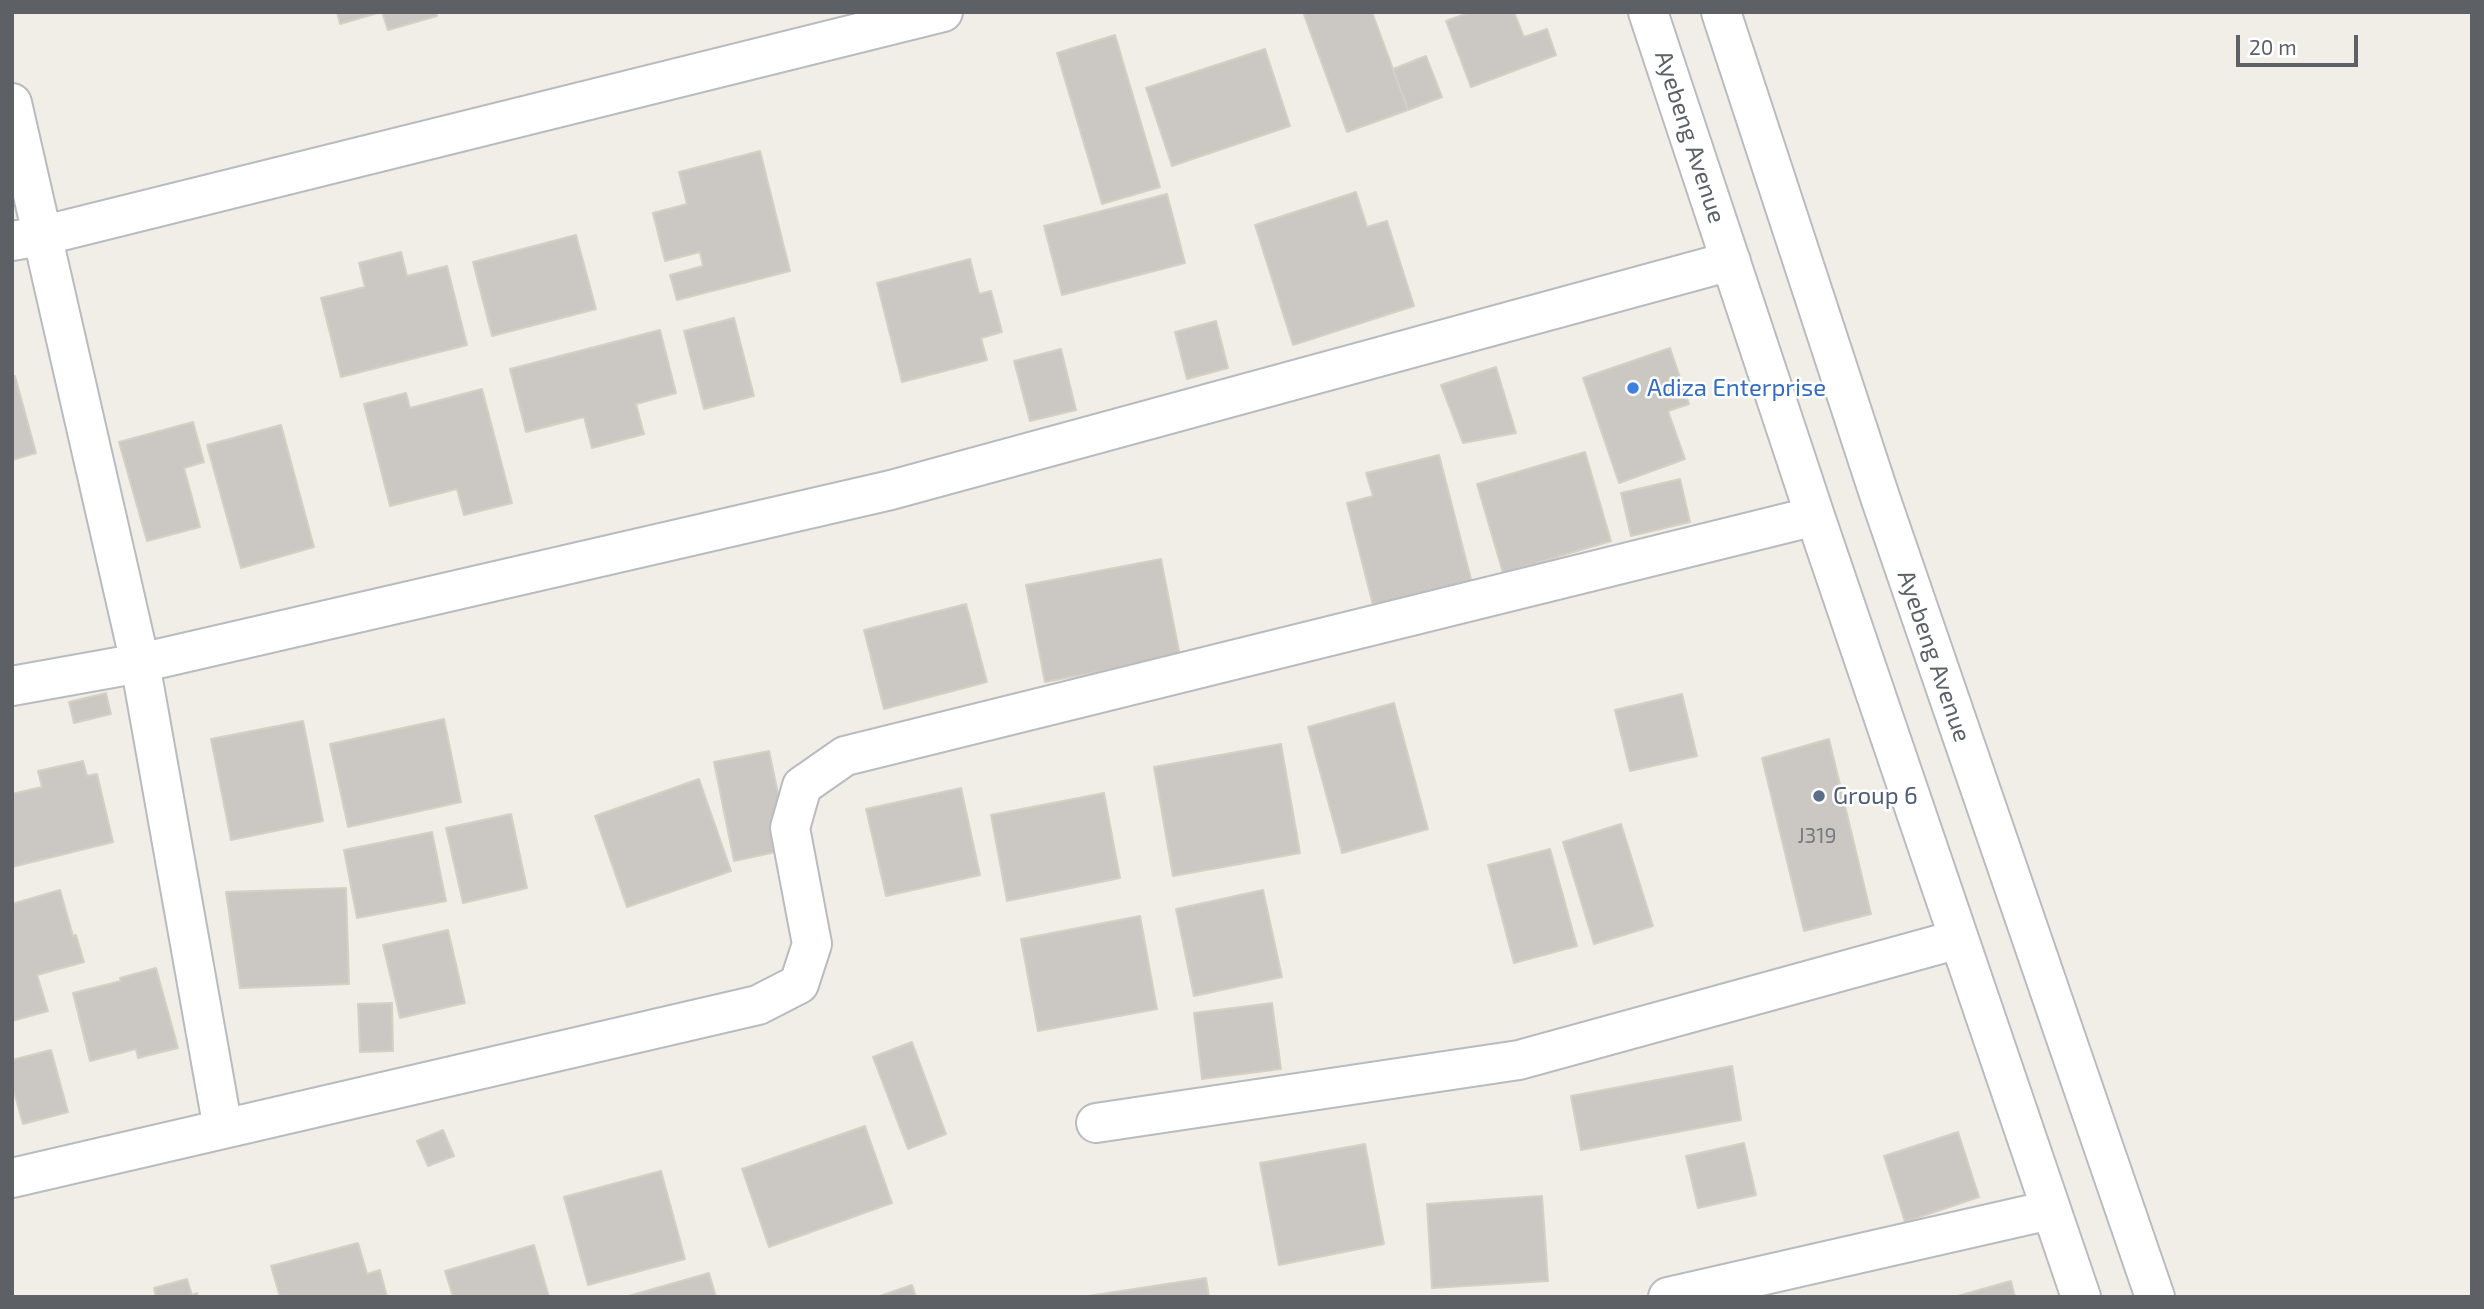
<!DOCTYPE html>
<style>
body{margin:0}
#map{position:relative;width:2484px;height:1309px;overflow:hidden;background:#f0eee6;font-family:"Exo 2",sans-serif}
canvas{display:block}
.frame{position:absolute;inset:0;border:14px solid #5d6166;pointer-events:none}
.scale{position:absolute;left:2236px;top:35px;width:122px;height:32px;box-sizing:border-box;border:4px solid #5d6166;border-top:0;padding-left:9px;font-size:21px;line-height:24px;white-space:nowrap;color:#5d6166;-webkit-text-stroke:5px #fff;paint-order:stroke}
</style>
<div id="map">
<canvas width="2484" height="1309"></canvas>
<div class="frame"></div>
<div class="scale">20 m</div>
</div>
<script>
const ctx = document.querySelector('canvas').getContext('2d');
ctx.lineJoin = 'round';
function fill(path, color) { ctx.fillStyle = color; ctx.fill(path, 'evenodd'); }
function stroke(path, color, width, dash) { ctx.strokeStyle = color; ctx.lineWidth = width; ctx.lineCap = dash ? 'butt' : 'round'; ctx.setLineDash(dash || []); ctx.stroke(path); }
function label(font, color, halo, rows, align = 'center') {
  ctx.font = font + ' "Exo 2",sans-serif'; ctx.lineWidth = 5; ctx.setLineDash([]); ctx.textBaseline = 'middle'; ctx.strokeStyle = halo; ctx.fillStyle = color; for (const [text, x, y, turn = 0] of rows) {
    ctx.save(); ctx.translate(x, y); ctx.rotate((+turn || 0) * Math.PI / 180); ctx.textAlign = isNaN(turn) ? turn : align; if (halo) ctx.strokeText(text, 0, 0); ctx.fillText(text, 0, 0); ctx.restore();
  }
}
const building = new Path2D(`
 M337,12h44l-41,12z
 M382,12h54l1,4 -49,14z
 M1303,12h69l36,98 -61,22z
 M1471,12h43l10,25 23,-8 9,26 -85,32 -25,-66z
 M1115,35l45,152 -58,17 -45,-151z
 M1265,49l25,77 -118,40 -26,-78z
 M1426,56l16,41 -34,13 -15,-41z
 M760,151l30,120 -113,29 -7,-25 33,-9 -3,-14 -35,9 -12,-48 34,-9 -8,-32z
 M1356,192l11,35 20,-6 27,85 -121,39 -38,-120z
 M1167,194l18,69 -123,32 -18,-69z
 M576,235l20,74 -104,27 -19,-74z
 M401,252l6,24 40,-10 20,79 -126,32 -20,-79 44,-11 -6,-24z
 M970,259l9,35 12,-3 11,41 -21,6 6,22 -85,22 -25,-99z
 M734,318l20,78 -50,13 -20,-78z
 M1216,321l12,47 -41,11 -12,-47z
 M660,330l16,63 -40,11 8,30 -52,14 -8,-31 -58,15 -16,-63z
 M1670,348l19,56 -21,7 17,48 -66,24 -36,-105z
 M1061,349l15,61 -46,11 -16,-60z
 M1496,367l20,66 -53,10 -22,-58z
 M15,376l21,77 -24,7v-83z
 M482,389l30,114 -48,12 -7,-26 -67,17 -26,-102 42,-11 4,15z
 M193,422l11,40 -20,6 16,59 -53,14 -28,-99z
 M281,425l33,122 -73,21 -34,-123z
 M1585,452l26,89 -108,32 -26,-89z
 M1439,455l33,128 -98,26 -27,-106 26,-7 -7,-23z
 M1680,479l10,43 -59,14 -10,-43z
 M1161,559l19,97 -135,26 -19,-97z
 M966,604l21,78 -103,27 -20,-79z
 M106,693l5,21 -37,9 -5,-21z
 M1682,694l15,62 -67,15 -15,-61z
 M1394,703l34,126 -86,24 -34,-126z
 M444,719l17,83 -113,25 -18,-83z
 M303,721l20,100 -92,19 -20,-101z
 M1829,739l42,175 -67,17 -42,-173z
 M1281,744l19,109 -127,23 -19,-109z
 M769,751l21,98 -56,12 -20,-99z
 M83,761l4,15 10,-2 16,68 -101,25v-73l30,-7 -4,-16z
 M699,779l32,92 -104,36 -32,-91z
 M961,788l19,87 -94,21 -20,-87z
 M1104,793l16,85 -113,23 -16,-86z
 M511,814l16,74 -64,15 -17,-75z
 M1621,824l32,102 -59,18 -31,-102z
 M432,832l14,69 -89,17 -13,-68z
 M1550,849l27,97 -63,17 -26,-98z
 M346,888l3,96 -109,4 -14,-96z
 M60,890l13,46 3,-1 8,27 -47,13 11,36 -36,10v-117z
 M1263,890l19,87 -88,19 -18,-87z
 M1140,916l17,93 -119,22 -17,-92z
 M448,930l17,73 -65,15 -17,-73z
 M156,968l22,80 -40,10 -2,-9 -46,12 -17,-68 48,-12 -1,-3z
 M392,1003l1,48 -33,1 -2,-48z
 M1272,1003l9,66 -79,10 -8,-66z
 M912,1042l34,92 -38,15 -35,-92z
 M51,1050l17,62 -45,12 -11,-39v-25z
 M1732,1066l9,54 -160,30 -10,-54z
 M865,1126l27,77 -123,44 -27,-78z
 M443,1130l11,26 -26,10 -11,-25z
 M1958,1132l21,65 -74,25 -21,-66z
 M1744,1143l12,52 -58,13 -12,-52z
 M1365,1144l19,100 -105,21 -19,-102z
 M661,1171l24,88 -97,26 -24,-88z
 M1542,1196l6,85 -116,7 -5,-84z
 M358,1243l9,31 13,-4 7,27h-107l-9,-31z
 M534,1245l15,52h-96l-8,-26z
 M709,1273l7,24h-91z
 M1206,1278l3,19h-127z
 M187,1279l5,16 5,-2 1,4h-42l-2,-9z
 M2011,1281l4,16h-61z
 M912,1285l4,12h-39z`);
fill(building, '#cbc8c3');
stroke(building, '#d5d0c4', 2);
const minor = new Path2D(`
 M1648,12l167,504 266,781
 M1721,12l159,485 275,800
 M12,103l128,560 83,466
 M12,241l29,-5 902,-224
 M12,686l128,-23 751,-173 840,-229
 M1096,1123l423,-63 440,-121
 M12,1178l746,-173 41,-21 13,-40 -22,-116 12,-42 43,-30 970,-240
 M1668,1297l382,-87`);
stroke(minor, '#b8bbbf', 42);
stroke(minor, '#fff', 38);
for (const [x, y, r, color] of [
 [1633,388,7,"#3f7fe0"],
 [1819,796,7,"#5c6f8a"]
]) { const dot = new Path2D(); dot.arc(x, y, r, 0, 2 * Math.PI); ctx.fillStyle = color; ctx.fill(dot); stroke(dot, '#fff', 2.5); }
label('21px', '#787b7d', null, [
 ["J319",1817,836]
]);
label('24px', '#5d6166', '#fff', [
 ["Ayebeng Avenue",1690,137,72],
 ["Ayebeng Avenue",1934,656,71]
]);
label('24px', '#366cbe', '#fff', [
 ["Adiza Enterprise",1647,388]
], 'left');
label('24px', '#4e5e75', '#fff', [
 ["Group 6",1833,796]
], 'left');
</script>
